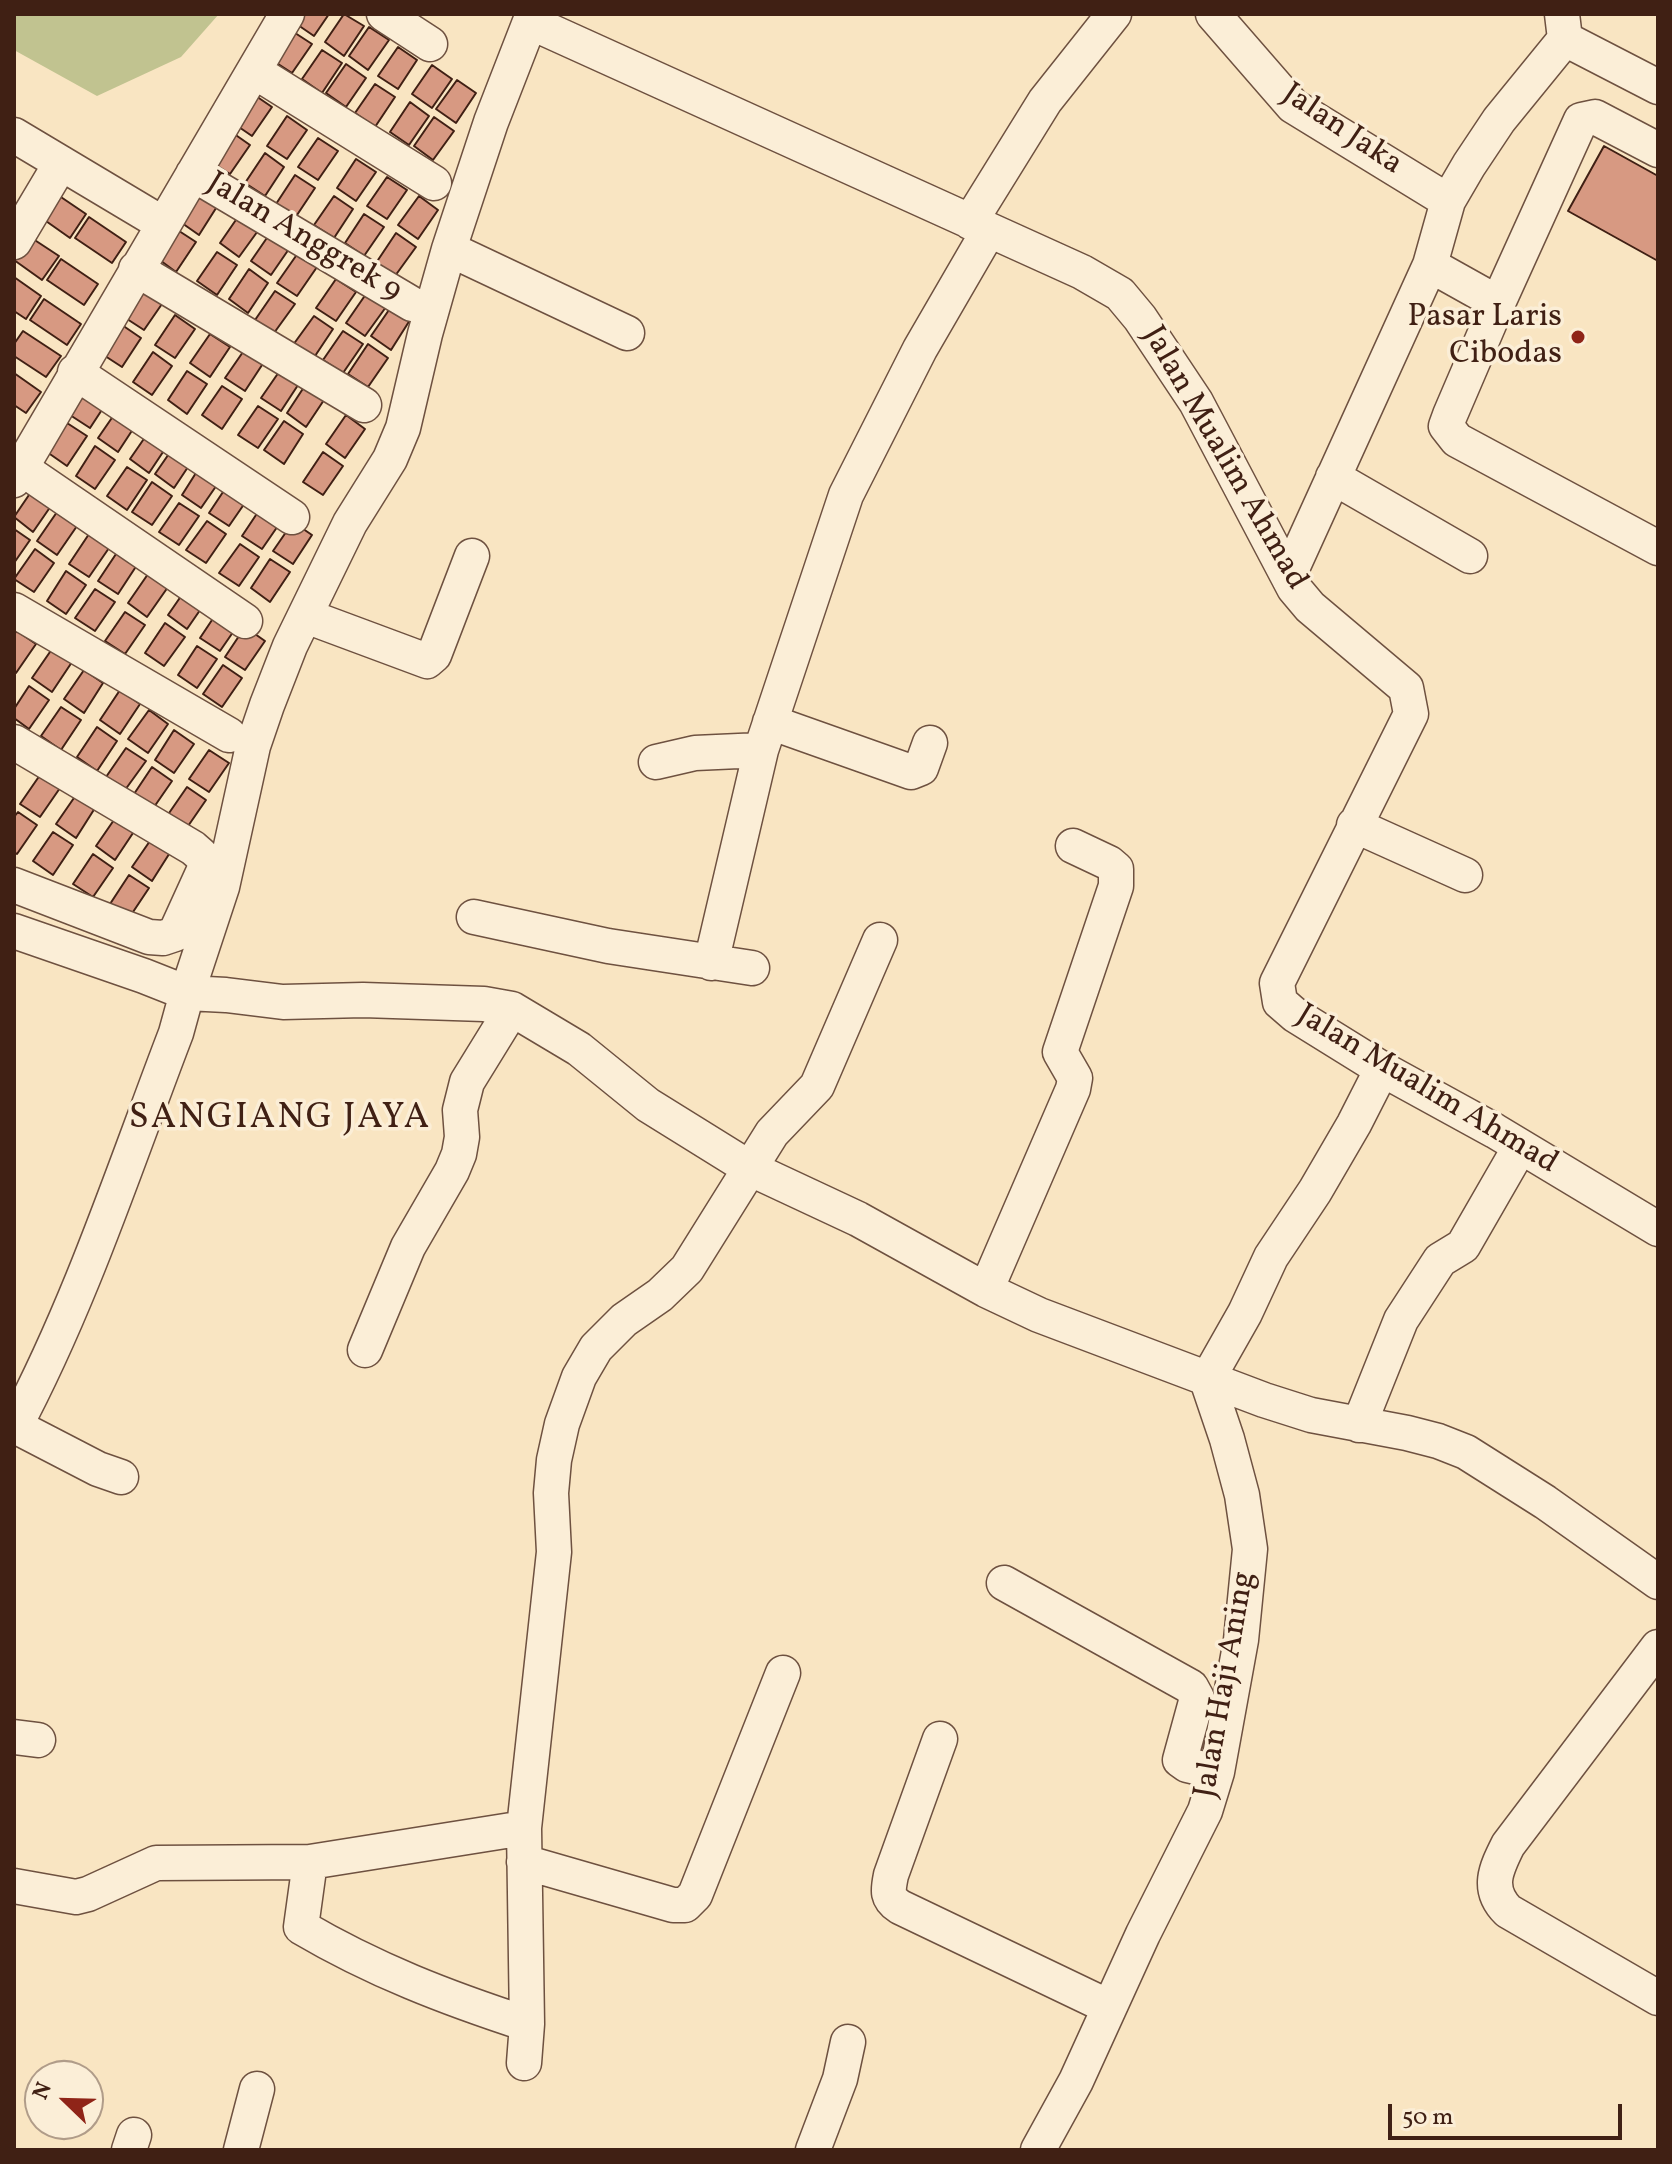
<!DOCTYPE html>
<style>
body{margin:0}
#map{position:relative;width:1672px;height:2164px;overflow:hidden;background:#f9e5c2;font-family:Vollkorn,serif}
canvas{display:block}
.frame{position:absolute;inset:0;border:16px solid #402014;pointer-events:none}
.north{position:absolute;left:24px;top:2060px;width:80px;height:80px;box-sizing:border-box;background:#fbeed7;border:2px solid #b09c89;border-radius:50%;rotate:293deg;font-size:22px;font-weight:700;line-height:32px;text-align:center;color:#402014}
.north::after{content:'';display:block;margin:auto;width:28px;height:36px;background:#8f2418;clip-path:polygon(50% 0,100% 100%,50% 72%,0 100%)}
.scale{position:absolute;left:1388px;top:2104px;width:234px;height:36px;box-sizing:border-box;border:4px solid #402014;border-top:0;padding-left:10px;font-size:24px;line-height:28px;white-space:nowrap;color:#402014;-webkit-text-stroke:6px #fbeed7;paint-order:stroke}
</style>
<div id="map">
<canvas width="1672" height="2164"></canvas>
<div class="frame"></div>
<div class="north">N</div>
<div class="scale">50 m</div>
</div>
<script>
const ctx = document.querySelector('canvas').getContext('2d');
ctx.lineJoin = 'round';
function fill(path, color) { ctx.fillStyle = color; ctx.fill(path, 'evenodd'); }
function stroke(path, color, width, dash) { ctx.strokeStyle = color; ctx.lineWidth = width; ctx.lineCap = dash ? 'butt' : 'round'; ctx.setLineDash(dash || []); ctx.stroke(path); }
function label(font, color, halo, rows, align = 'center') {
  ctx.font = font + ' Vollkorn,serif'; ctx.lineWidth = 7; ctx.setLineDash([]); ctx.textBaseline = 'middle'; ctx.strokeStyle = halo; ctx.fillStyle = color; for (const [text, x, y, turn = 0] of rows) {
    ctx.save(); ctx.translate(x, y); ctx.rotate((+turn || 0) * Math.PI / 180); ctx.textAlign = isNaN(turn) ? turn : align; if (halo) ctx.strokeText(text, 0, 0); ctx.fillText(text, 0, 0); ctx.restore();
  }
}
fill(new Path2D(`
 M14,14h205l-38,43 -84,39 -83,-46z`), '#c1c390');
const building = new Path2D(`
 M301,14h28l-15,22 -19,-13z
 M344,14l20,12 -20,30 -19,-14z
 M369,27l20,13 -21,30 -19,-14z
 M292,31l20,13 -20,29 -20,-13z
 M398,47l19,13 -19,29 -20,-13z
 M322,50l20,13 -20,30 -20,-14z
 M346,64l20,14 -20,29 -20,-14z
 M432,65l20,14 -20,29 -20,-14z
 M457,80l19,13 -20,30 -20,-14z
 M375,84l20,13 -20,30 -20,-14z
 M253,94l19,13 -20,29 -19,-13z
 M410,102l19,14 -20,29 -19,-13z
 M287,116l20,14 -20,29 -20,-13z
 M434,117l20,14 -21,29 -19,-14z
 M230,131l20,14 -20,29 -20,-13z
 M318,138l20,13 -20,29 -20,-13z
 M1604,146l54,30v85l-90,-50z
 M265,153l19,14 -19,29 -20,-13z
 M356,159l20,13 -20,29 -19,-13z
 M295,175l20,13 -20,30 -19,-14z
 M387,177l20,13 -20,29 -20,-13z
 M52,191l34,23 -16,24 -34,-24z
 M199,192l19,13 -19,30 -20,-14z
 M334,196l19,13 -19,29 -20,-13z
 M419,196l19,14 -20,29 -20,-14z
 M240,214l20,14 -21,29 -19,-14z
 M364,214l20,13 -20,29 -19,-13z
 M89,217l37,25 -14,21 -37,-25z
 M176,229l20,13 -20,30 -19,-14z
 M271,232l20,14 -20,29 -20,-14z
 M24,233l35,23 -17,24 -28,-20v-13z
 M396,233l20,14 -21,29 -19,-13z
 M217,252l20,13 -20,30 -20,-14z
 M298,253l19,14 -20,29 -20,-13z
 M61,259l37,25 -14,21 -37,-25z
 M249,269l19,14 -20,30 -19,-14z
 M14,277l27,19 -15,23 -12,-8z
 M336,279l20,13 -20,29 -20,-13z
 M144,287l20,14 -20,29 -20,-13z
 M275,291l20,13 -21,29 -19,-13z
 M366,294l20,13 -21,29 -19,-13z
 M44,299l37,25 -14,21 -37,-25z
 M391,307l19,13 -19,30 -20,-14z
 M175,315l20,14 -20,29 -20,-13z
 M314,316l19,13 -20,30 -20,-14z
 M122,325l19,13 -19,29 -20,-13z
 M23,331l38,25 -15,21 -32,-21v-12z
 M343,331l20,13 -20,29 -20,-13z
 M210,334l20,13 -20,30 -20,-14z
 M368,344l20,14 -20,29 -20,-13z
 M245,349l19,13 -19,29 -20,-13z
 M153,352l19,14 -20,29 -19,-13z
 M281,369l19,13 -19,29 -20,-13z
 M187,371l20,13 -20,30 -19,-14z
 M14,373l27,19 -15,21 -12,-8z
 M306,384l20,13 -20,30 -19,-14z
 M90,385l19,14 -19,29 -20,-13z
 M222,386l20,13 -20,30 -20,-14z
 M258,406l20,13 -20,29 -20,-13z
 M118,409l19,14 -19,29 -20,-14z
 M346,415l19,14 -20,29 -19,-14z
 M284,421l19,13 -19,30 -20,-14z
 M67,423l20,13 -20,30 -20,-14z
 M150,430l19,13 -20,30 -19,-14z
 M175,445l19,13 -20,30 -19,-14z
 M95,446l20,14 -20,29 -19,-13z
 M323,452l20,14 -20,29 -20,-13z
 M201,465l20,14 -20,29 -19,-13z
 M127,467l20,13 -20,30 -20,-14z
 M152,482l20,14 -20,29 -20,-13z
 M229,483l20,14 -20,29 -20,-13z
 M33,489l20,14 -20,29 -19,-15z
 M179,503l20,13 -20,29 -20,-13z
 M262,506l20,14 -20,29 -20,-13z
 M57,512l20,14 -20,29 -20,-14z
 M207,521l19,13 -20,29 -20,-13z
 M293,522l19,13 -19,29 -20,-13z
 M14,529l16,11 -16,23z
 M89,534l20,14 -20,29 -20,-13z
 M240,544l19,13 -20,29 -20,-13z
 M35,549l19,14 -20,29 -20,-13z
 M118,551l19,14 -19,29 -20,-13z
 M270,559l20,13 -20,30 -19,-14z
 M66,571l20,14 -20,29 -19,-13z
 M148,574l20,13 -21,30 -19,-14z
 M188,586l19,14 -20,29 -19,-14z
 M95,589l20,13 -20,29 -20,-13z
 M220,608l20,14 -20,29 -20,-13z
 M125,612l20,13 -20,29 -20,-13z
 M165,623l20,14 -21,29 -19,-13z
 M245,627l20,14 -20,29 -20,-13z
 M17,631l19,13 -20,29 -2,-1v-38z
 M197,646l20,13 -20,29 -19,-13z
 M52,649l20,13 -20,30 -20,-14z
 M223,665l19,13 -20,29 -19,-13z
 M84,670l19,13 -19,30 -20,-14z
 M29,686l20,14 -20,29 -15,-11v-9z
 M120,690l20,14 -20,30 -20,-14z
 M61,707l20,13 -20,30 -20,-14z
 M149,710l19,14 -20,29 -20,-14z
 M97,727l20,14 -20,30 -20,-14z
 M174,730l20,14 -20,29 -19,-13z
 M126,748l20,13 -21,29 -19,-13z
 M209,750l20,13 -20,29 -20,-13z
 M152,767l20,14 -20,29 -20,-13z
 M40,775l20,13 -20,29 -20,-13z
 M187,787l19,13 -20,29 -19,-13z
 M76,795l19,13 -19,30 -20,-14z
 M18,812l19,13 -20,29 -3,-2v-35z
 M116,817l19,13 -20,30 -19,-14z
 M53,832l20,13 -20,30 -20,-14z
 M152,838l19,13 -19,30 -20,-14z
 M93,854l20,14 -20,29 -20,-13z
 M129,875l20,13 -20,30 -19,-14z`);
fill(building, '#d79982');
stroke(building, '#402014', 2);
const minor = new Path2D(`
 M384,14l46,30
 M1213,14l80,92 155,95
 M1562,14l3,25 93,48
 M530,22l552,250 38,22 20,24 56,84 98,186 16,19 96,81 5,26 -134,269 3,19 15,13 87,54 113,62 163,98
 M254,71l180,112
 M14,135l149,89
 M193,174l219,130
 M970,222l75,-121 69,-87
 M14,242l47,-79
 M449,249l178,84
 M1430,265l68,38 83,-183 14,-3 63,33
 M136,269l228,136
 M1498,303l-48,112 -4,11 11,14 201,108
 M75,372l217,145
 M21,468l224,153
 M1333,477l137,79
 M14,480l273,-466
 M1289,575l141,-310 18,-64 21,-36 30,-45 66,-81
 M14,610l215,125
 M306,616l121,45 7,-6 38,-99
 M770,722l141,50 10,-4 9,-25
 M14,742l179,106 8,7 5,11 -31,68 -12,4 -14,-1 -135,-52
 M656,762l39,-9 66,-3
 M1354,825l111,50
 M474,917l134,29 144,22
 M14,931l130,45 43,17 39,2 57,7 80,-2 121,4 28,5 67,40 69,56 103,64 107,50 128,71 53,25 225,85 47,15 96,18 31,8 28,11 79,50 113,80
 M711,963l50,-213 85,-255 74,-146 69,-119
 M986,1290l87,-201 2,-11 -15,-26 56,-166v-17l-7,-6 -36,-17
 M365,1350l43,-103 44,-76 7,-17 3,-17 -2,-27 7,-28 45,-73
 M1207,1380l38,-67 26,-56 44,-66 39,-67 28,-55
 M1359,1425l42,-105 39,-60 23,-14 57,-99
 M15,1426l83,43 23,8
 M14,1428c67,-126 111,-262 162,-395l11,-40 35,-106 31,-141 14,-41 23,-59 60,-123 40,-64 13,-31 22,-94 24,-85 42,-127 42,-108
 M1004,1583l187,104 6,11 -17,62 7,5 30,7
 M1658,1647l-150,198c-12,24 -22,44 0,66l150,87
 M14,1737l24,3
 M940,1739l-49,136c-3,15 -5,23 9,32l209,100
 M310,1862l-9,65c73,43 146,71 226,97
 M524,1862l149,43h12l10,-10 88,-222
 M14,1886l62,11 12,-3 68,-31 154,-1 214,-34
 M524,2063l3,-39 -3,-196 30,-276 -3,-59 3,-33 8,-36 17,-47 17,-29 28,-28 36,-25 27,-26 85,-136 45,-47 63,-146
 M129,2150l5,-15
 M241,2150l16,-61
 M813,2150l27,-71 8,-37
 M1038,2150l38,-69 67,-147 62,-123 12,-39 24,-132 9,-91 -8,-54 -15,-56 -20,-59`);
stroke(minor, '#6e5140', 37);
stroke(minor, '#fbeed7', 34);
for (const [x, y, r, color] of [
 [1578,337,8,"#8f2418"]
]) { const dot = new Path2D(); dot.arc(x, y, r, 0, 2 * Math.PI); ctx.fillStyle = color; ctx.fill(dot); stroke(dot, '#fbeed7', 3); }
label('32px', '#402014', '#fbeed7', [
 ["Jalan Jaka",1341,131,34],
 ["Jalan Anggrek 9",303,239,31],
 ["Jalan Mualim Ahmad",1223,459,60],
 ["Jalan Mualim Ahmad",1426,1091,31],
 ["Jalan Haji Aning",1227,1685,-80]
]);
label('32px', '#402014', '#fbeed7', [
 ["Pasar Laris",1562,319],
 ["Cibodas",1562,356]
], 'right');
ctx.letterSpacing = '2px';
label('36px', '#402014', '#fbeed7', [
 ["SANGIANG JAYA",280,1120]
]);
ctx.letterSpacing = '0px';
</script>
